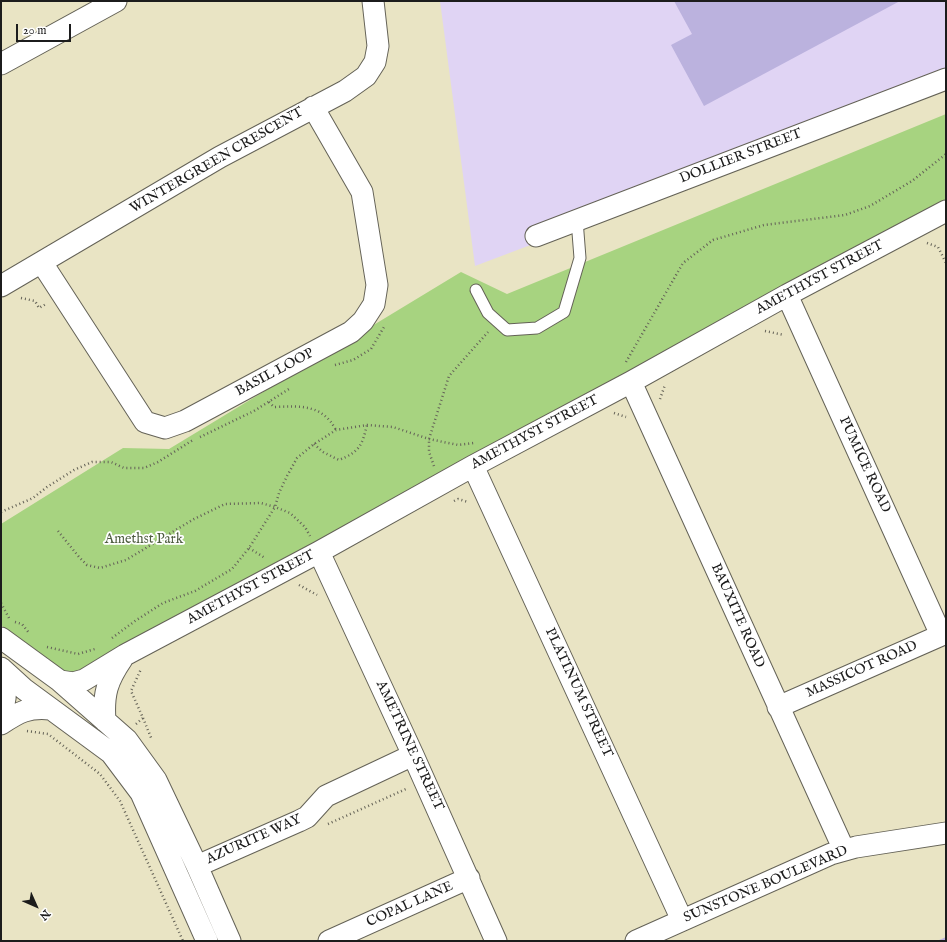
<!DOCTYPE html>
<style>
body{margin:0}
#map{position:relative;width:947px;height:942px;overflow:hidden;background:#e9e4c4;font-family:"IM FELL English",serif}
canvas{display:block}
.frame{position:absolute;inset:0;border:2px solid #1c1c1c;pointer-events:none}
.north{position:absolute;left:16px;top:886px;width:40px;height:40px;-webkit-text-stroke:3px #fff;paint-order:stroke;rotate:135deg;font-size:11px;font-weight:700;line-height:16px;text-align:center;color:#1c1c1c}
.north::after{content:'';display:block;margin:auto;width:14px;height:18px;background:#1c1c1c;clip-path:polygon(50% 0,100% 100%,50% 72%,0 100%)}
.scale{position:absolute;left:16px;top:24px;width:55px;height:18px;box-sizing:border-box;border:2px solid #1c1c1c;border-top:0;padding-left:5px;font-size:12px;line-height:14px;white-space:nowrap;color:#1c1c1c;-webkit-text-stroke:3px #fff;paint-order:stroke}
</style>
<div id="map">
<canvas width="947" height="942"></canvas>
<div class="frame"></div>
<div class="north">N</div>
<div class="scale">20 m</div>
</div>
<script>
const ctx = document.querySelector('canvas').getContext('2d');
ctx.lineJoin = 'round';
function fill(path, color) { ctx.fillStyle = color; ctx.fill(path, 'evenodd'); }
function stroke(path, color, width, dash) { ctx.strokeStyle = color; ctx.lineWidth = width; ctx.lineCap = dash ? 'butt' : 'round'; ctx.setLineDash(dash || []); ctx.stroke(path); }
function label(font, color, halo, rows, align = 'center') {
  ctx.font = font + ' "IM FELL English",serif'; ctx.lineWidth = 3.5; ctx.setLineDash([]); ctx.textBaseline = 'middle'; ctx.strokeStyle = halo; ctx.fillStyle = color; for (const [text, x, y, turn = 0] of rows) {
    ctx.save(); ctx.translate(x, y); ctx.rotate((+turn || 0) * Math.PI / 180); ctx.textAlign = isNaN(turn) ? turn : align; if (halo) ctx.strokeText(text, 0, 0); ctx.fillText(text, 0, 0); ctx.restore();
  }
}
fill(new Path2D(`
 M440,1h506v87l-471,178z`), '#e0d4f4');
fill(new Path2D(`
 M946,114v91l-865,470 -25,-3 -48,-38 -7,-10v-100l122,-76 46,1 292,-177 46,22z`), '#a7d380');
fill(new Path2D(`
 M674,1h226l-196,105 -33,-61 21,-11z
 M946,937v4h-9z`), '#bbb2de');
const service = new Path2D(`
 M476,290l12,23 19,17 30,-2 27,-16 16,-54 -3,-38`);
const minor = new Path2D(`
 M1,64l115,-63
 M536,236l410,-157
 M42,263l103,159 20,6 20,-7 166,-89 12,-11 11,-17 3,-19 -15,-93 -49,-85
 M1,286l219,-129 125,-66 21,-15 9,-14 3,-16 -5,-45
 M787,295l154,340
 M631,382l213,468
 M473,466l209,454
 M319,552l94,203 83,186
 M1,638l59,43 67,59 29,40 41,86 33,75
 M1,668l23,21 87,64 30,40 66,148
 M1,673c6,14 6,26 0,39
 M60,681l13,2 11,-3 41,-25 194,-103 154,-86 158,-84 156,-87 159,-84
 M778,707l168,-74
 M105,721c-2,-27 2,-40 17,-62
 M1,724c18,-12 27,-17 49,-15
 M197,866l102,-45 8,-4 19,-21 87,-41
 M329,941l140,-63
 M636,941l195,-87 25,-7 90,-14`);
stroke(service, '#646257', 13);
stroke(minor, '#646257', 23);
stroke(new Path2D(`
 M927,243l11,4 8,16
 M21,298l14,3 4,7 7,-4
 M765,331l19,4
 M626,362l57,-99 30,-23 51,-15 81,-10 25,-9 42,-25 34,-27
 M335,365l18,-5 18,-11 13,-22
 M660,399l5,-14
 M269,402l5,5c27,-1 48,-3 62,23
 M614,413l12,4
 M200,437l54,-26 35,-22
 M314,444l9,8 16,8c20,-8 23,-14 28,-35
 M434,466l-5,-14v-13l20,-63 39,-44
 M454,501l4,-2 10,3
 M1,512l32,-14 14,-11 27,-17 18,-8h19l13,6h20l14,-6 35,-22
 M58,531l21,26 8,8 13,3 26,-8 68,-41 31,-15 36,-1 14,4 15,6 15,14 5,9
 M249,548l16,10
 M299,585l18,10
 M1,603l9,17
 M15,622l7,2 7,9
 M112,638l23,-17 28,-18 32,-12 37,-22 17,-21 26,-41 4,-14 8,-17 10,-18 17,-14 22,-14 31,-5 26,2 36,12 29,6 16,-2
 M47,647l31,7 17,-5
 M143,718l9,22
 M136,724l7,-6 -12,-27 10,-22
 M27,731l21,3 52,40 20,27 63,140
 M328,824l78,-35`), '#646257', 2.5, [1, 3]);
stroke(service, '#fff', 11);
stroke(minor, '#fff', 21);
label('14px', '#1c1c1c', '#fff', [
 ["DOLLIER STREET",741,157,-21],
 ["WINTERGREEN CRESCENT",217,161,-30],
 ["AMETHYST STREET",820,278,-28],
 ["BASIL LOOP",275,373,-28],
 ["AMETHYST STREET",535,433,-28],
 ["PUMICE ROAD",864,465,65],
 ["AMETHYST STREET",251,588,-28],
 ["BAUXITE ROAD",737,616,66],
 ["MASSICOT ROAD",862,670,-24],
 ["PLATINUM STREET",578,693,65],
 ["AMETRINE STREET",409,746,65],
 ["AZURITE WAY",254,840,-24],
 ["SUNSTONE BOULEVARD",766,885,-23],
 ["COPAL LANE",410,905,-24]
]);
label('14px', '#4d5c3f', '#fff', [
 ["Amethst Park",144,540]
]);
</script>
